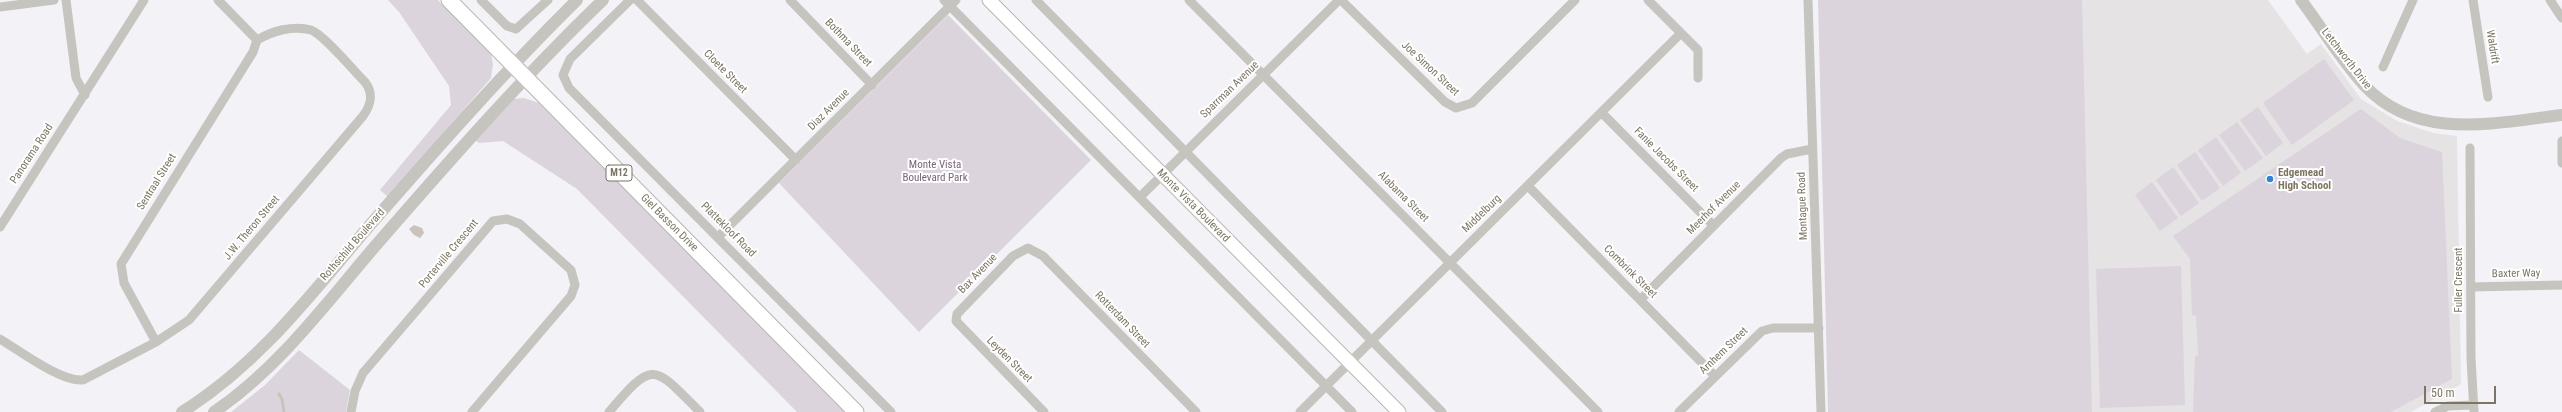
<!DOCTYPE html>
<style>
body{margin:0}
#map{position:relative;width:2562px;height:412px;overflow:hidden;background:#f3f2f6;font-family:"Roboto Condensed",sans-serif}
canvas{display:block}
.scale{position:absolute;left:2424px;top:386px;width:72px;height:18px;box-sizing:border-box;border:2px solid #7d7562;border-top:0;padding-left:5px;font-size:12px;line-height:14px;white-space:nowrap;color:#7d7562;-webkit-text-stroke:3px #fff;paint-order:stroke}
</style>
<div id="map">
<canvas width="2562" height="412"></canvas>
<div class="scale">50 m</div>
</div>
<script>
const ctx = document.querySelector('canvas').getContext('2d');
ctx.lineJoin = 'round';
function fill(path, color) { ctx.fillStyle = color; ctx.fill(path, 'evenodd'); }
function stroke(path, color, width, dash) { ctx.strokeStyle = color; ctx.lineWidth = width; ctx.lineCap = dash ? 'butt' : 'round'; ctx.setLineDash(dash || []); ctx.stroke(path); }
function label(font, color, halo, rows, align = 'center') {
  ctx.font = font + ' "Roboto Condensed",sans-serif'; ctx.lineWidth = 4; ctx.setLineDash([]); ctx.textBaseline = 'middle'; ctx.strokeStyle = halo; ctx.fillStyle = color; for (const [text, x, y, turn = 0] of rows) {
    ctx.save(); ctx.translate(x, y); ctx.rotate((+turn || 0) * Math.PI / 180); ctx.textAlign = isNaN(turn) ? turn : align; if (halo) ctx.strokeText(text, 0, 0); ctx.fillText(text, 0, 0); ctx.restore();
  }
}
fill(new Path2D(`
 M2081,0h187l39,54 14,-10 40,55 36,22 36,12 24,3 4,248 -50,28h-321z`), '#e5e3e3');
fill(new Path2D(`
 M388,0h50l53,54 2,10 -2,14 -103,119 -8,-7 71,-85 -2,-19 -50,-74z
 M1818,0h264l10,412h-264z
 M948,15l143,145 -172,172 -140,-149z
 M2324,59l30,41 -62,45 -29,-42z
 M524,98l15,5 307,309h-49l-220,-223 -74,-48 -24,2 -5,-4 39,-40z
 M2258,107l25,36 -17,13 -26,-36z
 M2361,109l39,29 42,14 10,227 -61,33h-198l2,-56 3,-1 -2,-39 -4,-1 -2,-56 -17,-23z
 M2237,122l26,36 -18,13 -26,-36z
 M2216,137l25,36 -18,13 -25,-36z
 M2195,152l25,36 -18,13 -25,-36z
 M2173,167l26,36 -18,13 -25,-36z
 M2152,182l26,36 -18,13 -25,-36z
 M2181,266l4,139 -85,3 -4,-139z
 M299,350l51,40 -4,22h-115l34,-27z`), '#dcd4dd');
fill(new Path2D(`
 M414,225l8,3 2,5 -4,5 -6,-3 -5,-6z`), '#c9c3bb');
stroke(new Path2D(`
 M279,394l3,5 2,13`), '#c9c3bb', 3);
const secondary = new Path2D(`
 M989,0l410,412`);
const primary = new Path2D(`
 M449,0l407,412`);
stroke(secondary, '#b9b6af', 15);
stroke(primary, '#b9b6b0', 17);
stroke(new Path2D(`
 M66,0l10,78 9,17
 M218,0l39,40
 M481,0l26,26 9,3 32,-29
 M630,0l-60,59 -7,16 6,13 322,324
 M637,0l159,160
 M790,0l82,85
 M944,0l408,412
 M1036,0l406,412
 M1189,0l409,412
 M1341,0l104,102 11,6 16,-5 103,-103
 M1648,0l50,50v28
 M1808,0l13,412
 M2473,0l15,97
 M2550,0l12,18
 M0,7l54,-7
 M2383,67l30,-67
 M1602,113l111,112
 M2562,141v22
 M2470,148l1,210 3,54
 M1528,186l187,190
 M1140,197l199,-197
 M0,227l144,-227
 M718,237l238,-237
 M2471,287l91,-2
 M1641,299l140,-141 6,-4 25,-5
 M0,339c20,12 61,43 83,41l73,-38 33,-22 174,-204c8,-11 11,-22 2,-34 -11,-11 -42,-48 -54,-52 -18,-5 -39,1 -54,10
 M156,342l-32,-59 -3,-19 132,-212 4,-12
 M351,412l4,-21 8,-18 130,-152 14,-2 13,5 51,46 4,15 -4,11 -99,116
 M609,412c45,-53 44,-47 91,0
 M1044,412l-88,-91 1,-7 56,-58 15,-8 15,8 153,156
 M1300,412l381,-379
 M1679,412l83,-81 11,-3h46
 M2435,412l13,-6 25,-1`), '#c6c4bf', 9);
stroke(new Path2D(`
 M2301,0c21,28 40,60 63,85 53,57 130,38 198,30
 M182,412c77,-48 130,-119 188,-187 67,-77 134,-153 207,-225
 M214,412c65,-44 113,-110 163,-168 73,-84 146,-167 226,-244`), '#c6c4bf', 12);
stroke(secondary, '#fff', 13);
stroke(primary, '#fff', 15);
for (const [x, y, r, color] of [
 [2270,179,4,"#2b84de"]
]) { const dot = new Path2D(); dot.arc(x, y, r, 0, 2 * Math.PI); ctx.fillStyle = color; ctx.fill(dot); stroke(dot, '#fff', 1.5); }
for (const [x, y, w] of [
 [619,173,26]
]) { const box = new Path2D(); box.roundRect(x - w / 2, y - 8, w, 16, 3); ctx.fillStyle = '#fff'; ctx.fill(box); stroke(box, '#7d7562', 1); }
label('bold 10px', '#7d7562', null, [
 ["M12",619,173]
]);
label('11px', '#7d7562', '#fff', [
 ["Bothma Street",848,43,46],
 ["Waldrift",2492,47,81],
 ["Letchworth Drive",2346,59,52],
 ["Joe Simon Street",1430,69,43],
 ["Cloete Street",725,72,45],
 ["Sparrman Avenue",1230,90,-44],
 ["Diaz Avenue",829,110,-45],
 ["Panorama Road",32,154,-57],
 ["Fanie Jacobs Street",1666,160,45],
 ["Sentraal Street",157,182,-58],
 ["Alabama Street",1403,197,45],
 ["Monte Vista Boulevard",1193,206,45],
 ["Montague Road",1803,206,-92],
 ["Meerhof Avenue",1714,208,-45],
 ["Middelburg",1482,214,-44],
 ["Giel Basson Drive",669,223,45],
 ["J.W. Theron Street",252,228,-50],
 ["Plattekloof Road",728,230,45],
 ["Rothschild Boulevard",353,245,-49],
 ["Porterville Crescent",449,254,-50],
 ["Combrink Street",1630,272,45],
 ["Bax Avenue",978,274,-46],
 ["Baxter Way",2516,274,-1],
 ["Fuller Crescent",2459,280,-90],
 ["Rotterdam Street",1122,320,46],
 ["Arnhem Street",1724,351,-44],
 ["Leyden Street",1009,360,45]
]);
label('11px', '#7a6479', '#fff', [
 ["Monte Vista",935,165],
 ["Boulevard Park",935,178]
]);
label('bold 11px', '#7d7562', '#fff', [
 ["Edgemead",2278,173],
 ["High School",2278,186]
], 'left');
</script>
